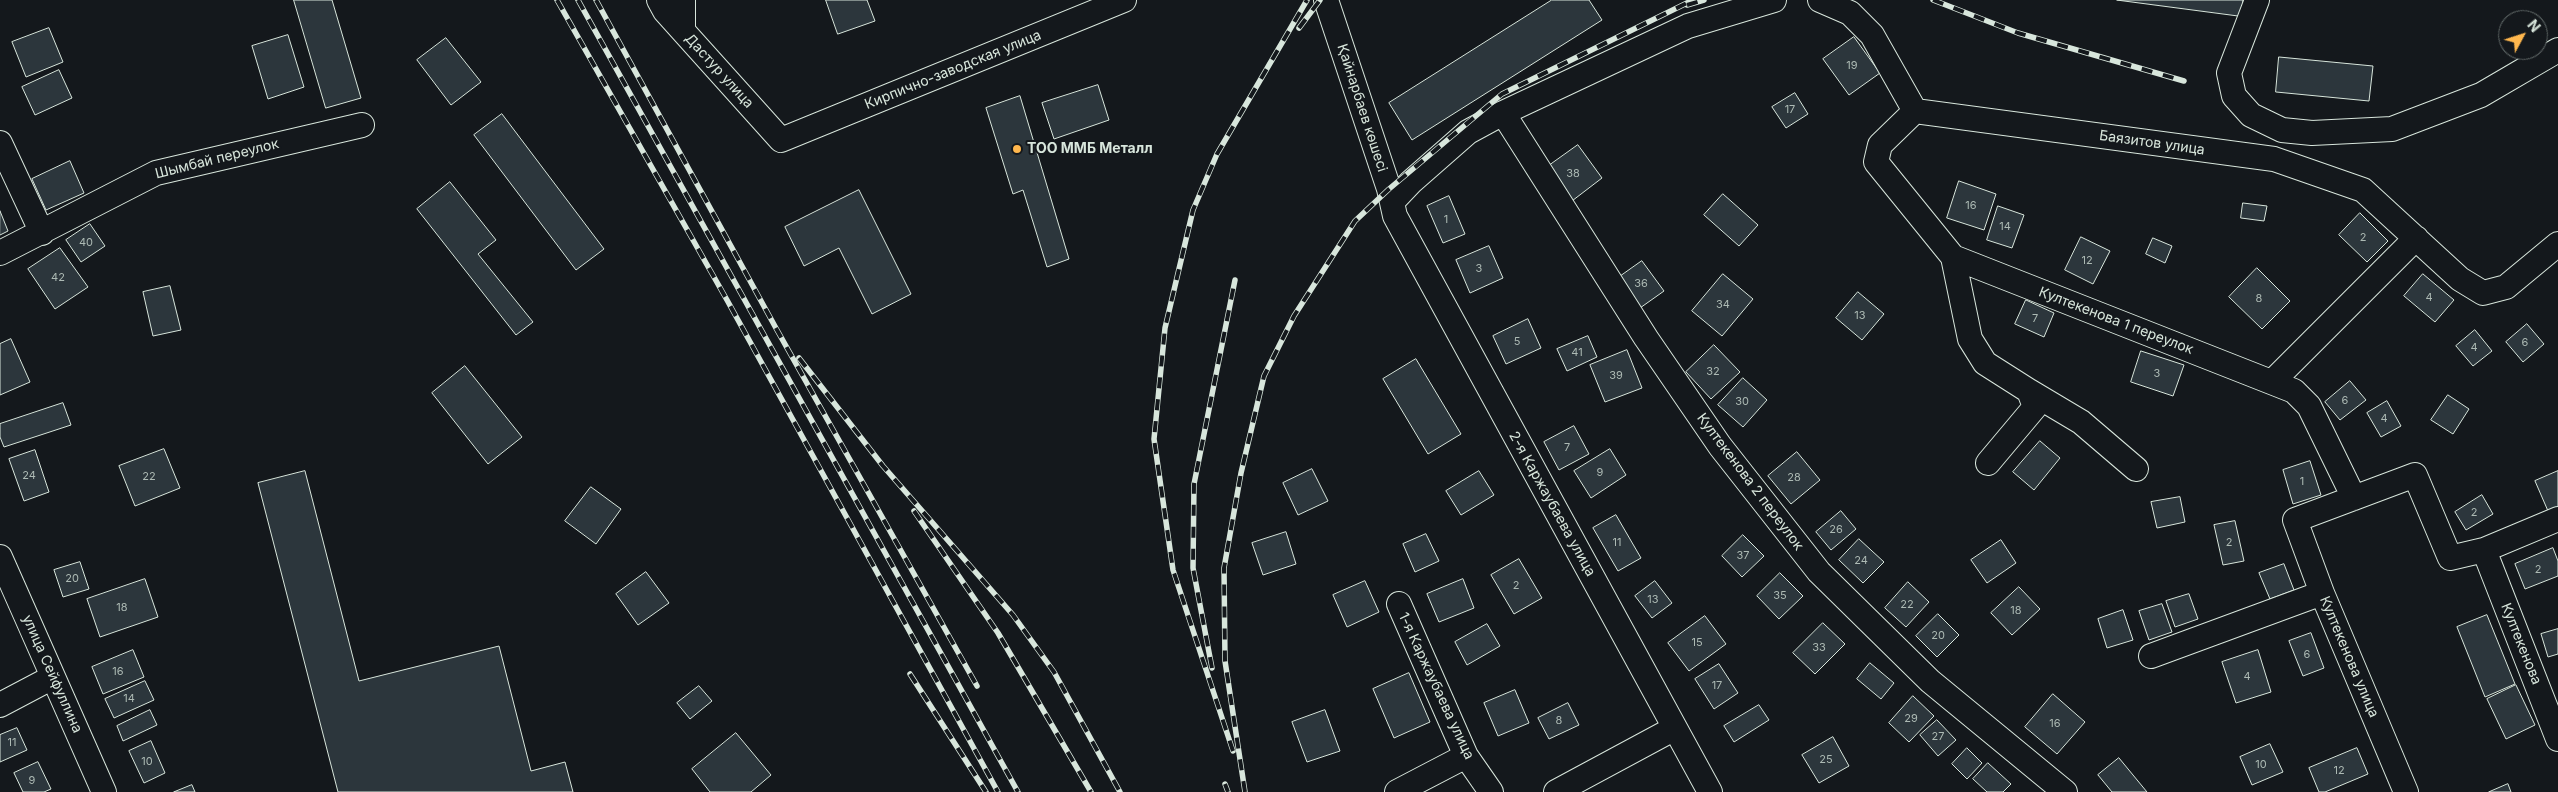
<!DOCTYPE html>
<meta charset="utf-8">
<style>
body{margin:0}
#map{position:relative;width:2558px;height:792px;overflow:hidden;background:#14181c;font-family:Inter,sans-serif}
canvas{display:block}
.north{position:absolute;left:2498px;top:10px;width:50px;height:50px;box-sizing:border-box;background:#14181c;border:1px solid #626a69;border-radius:50%;rotate:50deg;font-size:14px;font-weight:700;line-height:20px;text-align:center;color:#d8e6dc}
.north::after{content:'';display:block;margin:auto;width:18px;height:22px;background:#ffb74d;clip-path:polygon(50% 0,100% 100%,50% 72%,0 100%)}
</style>
<div id="map">
<canvas width="2558" height="792"></canvas>
<div class="north">N</div>
</div>
<script>
const ctx = document.querySelector('canvas').getContext('2d');
ctx.lineJoin = 'round';
function fill(path, color) { ctx.fillStyle = color; ctx.fill(path, 'evenodd'); }
function stroke(path, color, width, dash) { ctx.strokeStyle = color; ctx.lineWidth = width; ctx.lineCap = dash ? 'butt' : 'round'; ctx.setLineDash(dash || []); ctx.stroke(path); }
function label(font, color, halo, rows, align = 'center') {
  ctx.font = font + ' Inter,sans-serif'; ctx.lineWidth = 4; ctx.setLineDash([]); ctx.textBaseline = 'middle'; ctx.strokeStyle = halo; ctx.fillStyle = color; for (const [text, x, y, turn = 0] of rows) {
    ctx.save(); ctx.translate(x, y); ctx.rotate((+turn || 0) * Math.PI / 180); ctx.textAlign = isNaN(turn) ? turn : align; if (halo) ctx.strokeText(text, 0, 0); ctx.fillText(text, 0, 0); ctx.restore();
  }
}
const building = new Path2D(`
 M294,0h38l29,98 -35,10z
 M826,0h41l8,21 -37,13z
 M1552,0h37l13,20 -190,120 -23,-37z
 M2117,0h126l-2,16z
 M49,28l14,34 -37,15 -14,-35z
 M288,35l16,52 -36,12 -16,-53z
 M1854,37l26,36 -31,22 -26,-36z
 M446,38l35,44 -30,23 -34,-45z
 M2279,57l94,9 -4,35 -93,-9z
 M59,70l13,28 -37,17 -13,-28z
 M1098,85l11,35 -55,19 -12,-36z
 M1795,93l13,21 -22,14 -14,-21z
 M1020,96l49,163 -22,8 -24,-77 -10,4 -27,-86z
 M502,114l102,135 -28,21 -102,-135z
 M1578,145l24,33 -34,26 -25,-34z
 M70,161l14,32 -38,17 -14,-31z
 M1959,181l37,13 -12,36 -37,-12z
 M450,182l46,58 -18,14 55,68 -17,13 -99,-126z
 M859,190l52,104 -39,20 -33,-66 -35,18 -19,-39z
 M1723,194l35,31 -19,21 -35,-31z
 M1449,196l16,38 -22,9 -16,-37z
 M2243,203l24,3 -3,15 -23,-3z
 M1998,206l26,9 -12,33 -25,-8z
 M0,211l8,20 -8,4z
 M2360,213l28,28 -21,21 -28,-27z
 M90,224l15,22 -24,16 -15,-22z
 M2081,237l29,14 -17,33 -28,-14z
 M2153,238l19,8 -7,17 -19,-9z
 M1489,246l14,32 -33,15 -14,-33z
 M60,248l28,39 -33,22 -27,-40z
 M1642,261l22,30 -24,17 -22,-30z
 M2257,268l33,33 -28,28 -33,-32z
 M1723,274l30,25 -31,37 -30,-25z
 M2423,274l31,26 -19,22 -31,-26z
 M170,286l11,44 -28,6 -10,-44z
 M1858,292l26,22 -22,26 -26,-22z
 M2026,300l28,13 -10,24 -29,-13z
 M1528,319l13,29 -35,16 -13,-28z
 M2527,324l17,20 -21,18 -17,-20z
 M2475,330l17,21 -19,15 -17,-20z
 M1588,336l9,21 -30,14 -10,-22z
 M11,339l19,43 -30,13v-51z
 M1714,345l26,27 -29,27 -25,-27z
 M1627,350l15,38 -37,14 -15,-37z
 M2141,351l43,14 -11,31 -42,-14z
 M1416,359l45,75 -33,20 -45,-75z
 M465,366l57,71 -34,27 -56,-71z
 M1743,378l24,22 -24,27 -25,-22z
 M2350,381l16,19 -26,20 -15,-18z
 M2448,395l21,14 -16,25 -22,-14z
 M2387,401l14,25 -20,11 -14,-24z
 M63,403l8,22 -67,22 -4,-10v-13z
 M1574,426l15,28 -30,16 -15,-28z
 M2040,441l20,17 -26,32 -21,-18z
 M164,449l16,39 -45,18 -16,-40z
 M1610,449l16,26 -35,23 -17,-27z
 M35,450l14,42 -25,9 -15,-42z
 M1797,452l23,28 -29,24 -23,-28z
 M2310,461l11,34 -28,9 -10,-34z
 M1312,469l16,32 -30,14 -15,-32z
 M305,471l54,210 140,-35 32,125 34,-9 8,30h-235l-80,-309z
 M1479,471l15,24 -33,20 -15,-24z
 M2558,471v36l-10,4 -13,-30z
 M591,487l30,22 -25,35 -31,-23z
 M2482,495l11,19 -27,16 -11,-18z
 M2180,497l5,25 -28,6 -6,-26z
 M1841,511l15,18 -25,21 -15,-18z
 M1616,515l25,43 -23,13 -25,-43z
 M2235,521l9,40 -21,4 -9,-40z
 M1286,532l10,32 -33,11 -11,-32z
 M1426,534l13,27 -24,11 -12,-28z
 M1743,535l21,21 -22,21 -20,-21z
 M1859,539l25,23 -21,21 -24,-23z
 M2001,540l15,23 -29,20 -16,-23z
 M2553,548l5,13v15l-33,13 -10,-25z
 M1519,559l23,39 -28,16 -23,-39z
 M80,562l9,27 -26,8 -9,-27z
 M2284,564l10,26 -24,9 -11,-26z
 M646,572l23,31 -31,22 -22,-31z
 M1780,573l23,23 -24,23 -22,-23z
 M145,579l13,38 -58,20 -13,-38z
 M1463,579l11,29 -35,14 -12,-28z
 M1365,581l14,31 -32,15 -14,-32z
 M1655,581l17,22 -20,15 -17,-22z
 M1908,582l21,20 -23,25 -21,-19z
 M2019,587l21,22 -28,26 -21,-22z
 M2189,594l9,25 -23,8 -9,-26z
 M2162,604l10,28 -23,8 -10,-29z
 M2123,610l10,30 -26,8 -9,-29z
 M1938,614l21,21 -22,22 -21,-21z
 M2487,615l28,69 -30,13 -28,-70z
 M1705,616l21,28 -37,27 -21,-28z
 M1823,623l22,21 -30,30 -22,-21z
 M1487,624l13,22 -33,19 -12,-23z
 M2558,629v25l-10,3 -7,-23z
 M2311,633l13,35 -21,8 -14,-35z
 M133,650l11,27 -41,17 -11,-27z
 M2258,650l13,42 -35,11 -14,-41z
 M1870,663l24,20 -13,16 -24,-20z
 M1719,664l19,29 -24,16 -19,-30z
 M1409,673l21,49 -36,16 -21,-49z
 M145,681l9,19 -40,18 -9,-19z
 M2516,685l19,40 -29,14 -19,-40z
 M699,686l13,15 -22,18 -13,-16z
 M1515,690l14,33 -31,13 -14,-33z
 M2053,694l32,28 -28,32 -32,-27z
 M1913,696l21,20 -25,26 -20,-19z
 M1568,703l11,22 -30,14 -11,-21z
 M1759,705l10,15 -35,22 -10,-16z
 M150,710l7,15 -34,16 -6,-15z
 M1325,710l15,41 -33,11 -15,-40z
 M1937,720l19,20 -18,16 -18,-21z
 M17,728l10,22 -27,12v-27z
 M736,733l35,42 -20,17h-41l-18,-23z
 M1833,737l16,29 -30,17 -17,-28z
 M151,741l14,32 -21,10 -15,-32z
 M2270,744l13,28 -31,13 -12,-28z
 M1967,748l15,15 -15,16 -15,-15z
 M2357,748l11,26 -43,18h-6l-10,-24z
 M2119,758l28,34h-35l-14,-17z
 M38,762l13,27 -7,3h-21l-9,-19z
 M1988,763l23,21 -8,8h-16l-14,-13z
 M2508,784l3,8h-22z
 M192,785l3,7h-21z`);
fill(building, '#2c363c');
stroke(building, '#d8e6dc', 1);
const minor = new Path2D(`
 M659,0l6,11 116,129 343,-140
 M683,0v31
 M1326,0l63,189 6,27 315,576
 M1820,0l30,13 22,22 43,76
 M2257,0l-28,73 5,23 17,19 31,15 30,3 80,-4 89,-34 77,-45
 M1503,113l143,225 74,108 99,126 111,109 135,111
 M0,143l42,90
 M1392,202l19,-20 57,-50 35,-19 185,-87 86,-26
 M0,253l156,-80 206,-48
 M1953,257l17,82 15,24 44,28 6,16 -47,56
 M2273,381l143,-143
 M2029,391l52,31 55,47
 M2354,498l-45,-92 -15,-15 -341,-134 -77,-95 4,-17 35,-34 359,48 89,31 97,89 23,14 23,-6 52,-43
 M2484,550l74,189
 M0,557l104,235
 M1399,604l67,152 25,36
 M2151,656l171,-63
 M0,705l53,-28
 M1397,792l69,-36
 M1556,792l119,-64
 M2406,792l-84,-199 -27,-73 120,-45 35,83 34,-8 74,-31`);
stroke(minor, '#d8e6dc', 26);
stroke(minor, '#14181c', 24);
const rail = new Path2D(`
 M557,0l170,300 271,492
 M578,0l440,792
 M596,0l181,330 200,356
 M1933,0l85,33 166,48
 M1687,5l17,-5
 M1299,28l21,-28
 M799,358l84,108 130,149 41,57 66,120
 M914,511l84,122 93,159
 M1212,668l-19,-100 1,-84 41,-204
 M910,674l76,118
 M1233,751l-60,-181 -19,-131 11,-111 28,-118 24,-56 90,-154
 M1225,784l3,8
 M1245,792l-20,-131 -1,-93 17,-95 23,-97 30,-60 61,-95 34,-32 113,-95 191,-94`);
stroke(rail, '#d8e6dc', 5.5);
stroke(rail, '#14181c', 4, [11]);
for (const [x, y, r, color] of [
 [1017,149,5,"#ffb74d"]
]) { const dot = new Path2D(); dot.arc(x, y, r, 0, 2 * Math.PI); ctx.fillStyle = color; ctx.fill(dot); stroke(dot, '#14181c', 2); }
label('11px', '#adbab4', null, [
 ["19",1852,66],
 ["17",1790,110],
 ["38",1573,174],
 ["16",1971,206],
 ["1",1446,220],
 ["14",2005,227],
 ["2",2363,238],
 ["40",86,243],
 ["12",2087,261],
 ["3",1479,269],
 ["42",58,278],
 ["36",1641,284],
 ["4",2429,298],
 ["8",2259,299],
 ["34",1723,305],
 ["13",1860,316],
 ["7",2035,319],
 ["5",1517,342],
 ["6",2525,343],
 ["4",2474,348],
 ["41",1577,353],
 ["32",1713,372],
 ["3",2157,374],
 ["39",1616,376],
 ["6",2345,401],
 ["30",1742,402],
 ["4",2384,419],
 ["7",1567,448],
 ["9",1600,473],
 ["24",29,476],
 ["22",149,477],
 ["28",1794,478],
 ["1",2302,482],
 ["2",2474,513],
 ["26",1836,530],
 ["11",1617,543],
 ["2",2229,543],
 ["37",1743,556],
 ["24",1861,561],
 ["2",2538,570],
 ["20",72,579],
 ["2",1516,586],
 ["35",1780,596],
 ["13",1653,600],
 ["22",1907,605],
 ["18",122,608],
 ["18",2016,611],
 ["20",1938,636],
 ["15",1697,643],
 ["33",1819,648],
 ["6",2307,655],
 ["16",118,672],
 ["4",2247,677],
 ["17",1717,686],
 ["14",129,699],
 ["29",1911,719],
 ["8",1559,721],
 ["16",2055,724],
 ["27",1938,737],
 ["11",12,743],
 ["25",1826,760],
 ["10",147,762],
 ["10",2261,765],
 ["12",2339,771],
 ["9",32,781]
]);
label('14px', '#d8e6dc', '#14181c', [
 ["Кирпично-заводская улица",953,70,-22],
 ["Дастур улица",719,71,48],
 ["Қайнарбаев көшесі",1362,108,72],
 ["Баязитов улица",2152,143,8],
 ["Шымбай переулок",217,159,-14],
 ["Култекенова 1 переулок",2116,321,21],
 ["Култекенова 2 переулок",1750,482,53],
 ["2-я Каржаубаева улица",1552,504,61],
 ["Култекенова",2521,644,68],
 ["Култекенова улица",2349,657,67],
 ["улица Сейфуллина",52,674,66],
 ["1-я Каржаубаева улица",1436,686,65]
]);
label('bold 14px', '#d8e6dc', '#14181c', [
 ["ТОО ММБ Металл",1027,149]
], 'left');
</script>
